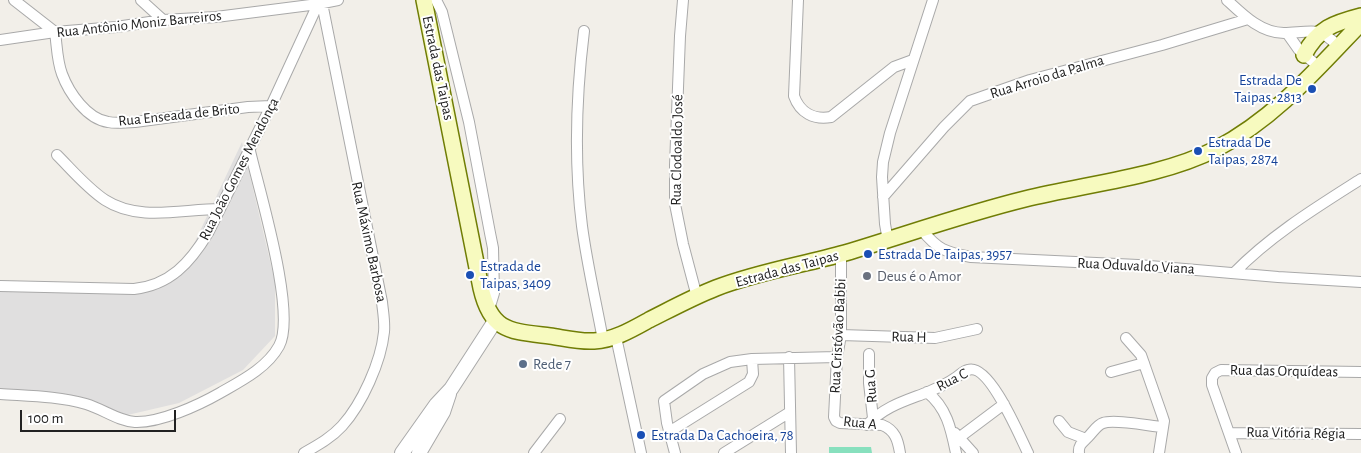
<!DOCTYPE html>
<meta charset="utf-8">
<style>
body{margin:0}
#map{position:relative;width:1361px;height:453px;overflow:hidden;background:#f2efe9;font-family:"Alegreya Sans",sans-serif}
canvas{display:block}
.scale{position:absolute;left:20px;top:410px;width:156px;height:22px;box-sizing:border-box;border:2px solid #222;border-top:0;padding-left:6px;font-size:15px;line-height:18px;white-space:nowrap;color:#222;-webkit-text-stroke:4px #fff;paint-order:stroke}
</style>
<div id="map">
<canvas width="1361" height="453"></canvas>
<div class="scale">100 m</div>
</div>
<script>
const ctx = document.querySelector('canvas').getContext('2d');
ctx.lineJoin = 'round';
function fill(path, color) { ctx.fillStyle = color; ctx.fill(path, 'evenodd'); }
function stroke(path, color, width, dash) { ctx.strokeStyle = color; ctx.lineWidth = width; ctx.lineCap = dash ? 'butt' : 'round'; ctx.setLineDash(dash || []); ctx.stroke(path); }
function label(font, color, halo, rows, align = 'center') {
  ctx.font = font + ' "Alegreya Sans",sans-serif'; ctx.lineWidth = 4; ctx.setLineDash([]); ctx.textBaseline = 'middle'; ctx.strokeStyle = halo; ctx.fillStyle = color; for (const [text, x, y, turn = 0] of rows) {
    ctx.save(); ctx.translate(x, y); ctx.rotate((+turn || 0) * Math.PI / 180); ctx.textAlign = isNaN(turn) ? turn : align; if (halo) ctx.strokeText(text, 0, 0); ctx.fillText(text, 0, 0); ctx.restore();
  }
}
fill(new Path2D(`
 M242,142l33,140v54l-32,34 -64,33 -60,14 -52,-19 -67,-6v-107l104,1 46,-3 24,-13 18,-22z`), '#e0dfdf');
fill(new Path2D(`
 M829,447h42l1,6h-43z`), '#88e0be');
const minor = new Path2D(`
 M14,0l41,32c2,14 2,29 7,42 7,19 25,45 46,48 9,2 18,0 27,0l113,-15 23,-1
 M141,0l22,20
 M436,0l6,12 27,110 21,111 3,15 1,45 -3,10 -5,4
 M683,0l-3,36 -5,129v39l8,40 14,53
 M798,0l-4,96c6,17 20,24 37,21l63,-50 19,-7
 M1227,0c16,15 34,33 57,33 12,0 24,-3 36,-1l4,2 15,12
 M584,31c-8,65 -10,131 -2,195 5,38 14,76 21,114
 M1287,33l12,17 20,17
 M0,40l55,-8 61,-5 47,-7 53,-3 102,-13 20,-4
 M57,155c15,15 30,33 48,45 34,22 77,9 115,9
 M883,197l61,-70 26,-26 60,-21 132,-35 86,-26
 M921,229c17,21 24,23 50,28l167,8 140,12 83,5
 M888,241l-3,-17 -3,-47 1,-15 7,-29 43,-133
 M841,254v81l-4,22 -3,60 2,4 4,2 42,2c13,5 16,15 18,28
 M1234,273c37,-38 83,-66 127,-94
 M0,286l134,3c36,-4 56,-26 74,-56l63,-127 47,-102
 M841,335l94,3 42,-9
 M616,337l25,116
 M1126,338l15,17 21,60 2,6 -5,32
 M869,354v29l4,35
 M789,357l2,96
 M1111,372l33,-9
 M927,392c20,16 24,37 29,61
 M0,394c29,2 58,2 86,10 17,5 32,17 49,18 25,1 64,-17 85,-29 21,-12 47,-25 59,-47 18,-32 -20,-156 -29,-195
 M1059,421l9,11 18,7
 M867,425c18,-19 38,-24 61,-33 9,-4 19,-8 27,-14 4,-2 8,-7 13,-8 21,-8 52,67 60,83
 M669,432l80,-50 4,-8 -1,-15
 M955,433l18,20
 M1230,433l131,1
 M960,437l44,-33
 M304,453c14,-8 27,-15 38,-27 20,-22 39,-64 42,-94 1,-10 -1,-20 -2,-30l-60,-299
 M534,453l26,-34
 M675,453l-8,-30 -3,-22 39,-27 27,-12 22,-3 85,-2
 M724,453l66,-41
 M1079,453c-1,-8 4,-11 9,-16 5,-5 9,-12 15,-14 11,-4 47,3 60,4
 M1236,453l-24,-68v-7l3,-5 6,-3 140,2`);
const tertiary = new Path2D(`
 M402,453l34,-48 15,-16 44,-68
 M419,453l24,-41 6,-18`);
const secondary = new Path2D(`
 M424,0l57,288c10,44 29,43 69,48 14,2 29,6 44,5 20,-1 37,-11 55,-21 22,-11 44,-23 67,-32 41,-16 86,-23 129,-35 60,-18 119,-39 180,-54 60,-15 136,-22 191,-50 58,-30 101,-80 145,-126
 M1304,55c14,-27 30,-32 57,-39`);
stroke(minor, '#a9a9a9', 12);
stroke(tertiary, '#a9a9a9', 16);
stroke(secondary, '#707d05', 18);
stroke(minor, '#fff', 10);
stroke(tertiary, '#fff', 14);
stroke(secondary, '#f7fabf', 15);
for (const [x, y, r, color] of [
 [1312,89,5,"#1a4fb4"],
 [1198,151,5,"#1a4fb4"],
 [868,254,5,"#1a4fb4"],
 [470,275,5,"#1a4fb4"],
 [867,276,5,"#6b7280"],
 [523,364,5,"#5c6f8a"],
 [641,435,5,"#1a4fb4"]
]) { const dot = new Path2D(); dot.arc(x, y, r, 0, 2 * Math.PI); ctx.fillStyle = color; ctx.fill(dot); stroke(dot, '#fff', 2); }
label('15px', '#222', '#fff', [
 ["Rua Antônio Moniz Barreiros",139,24,-6],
 ["Estrada das Taipas",438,68,78],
 ["Rua Arroio da Palma",1047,77,-17],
 ["Rua Enseada de Brito",179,115,-6],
 ["Rua Clodoaldo José",677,150,-89],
 ["Rua João Gomes Mendonça",239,169,-63],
 ["Rua Máximo Barbosa",369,242,78],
 ["Rua Oduvaldo Viana",1136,266,3],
 ["Estrada das Taipas",787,269,-15],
 ["Rua Cristóvão Babbi",838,336,-87],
 ["Rua H",909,337,1],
 ["Rua das Orquídeas",1284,371,1],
 ["Rua C",952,380,-27],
 ["Rua G",871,386,-94],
 ["Rua A",860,423,6],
 ["Rua Vitória Régia",1296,433,1]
]);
label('15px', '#164399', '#fff', [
 ["Estrada De",1302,80,"right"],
 ["Taipas, 2813",1302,97,"right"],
 ["Estrada De",1208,142],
 ["Taipas, 2874",1208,159],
 ["Estrada De Taipas, 3957",878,254],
 ["Estrada de",480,266],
 ["Taipas, 3409",480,283],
 ["Estrada Da Cachoeira, 78",651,435]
], 'left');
label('15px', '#5b616d', '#fff', [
 ["Deus é o Amor",877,276]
], 'left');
label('15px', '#4e5e75', '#fff', [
 ["Rede 7",533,364]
], 'left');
</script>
